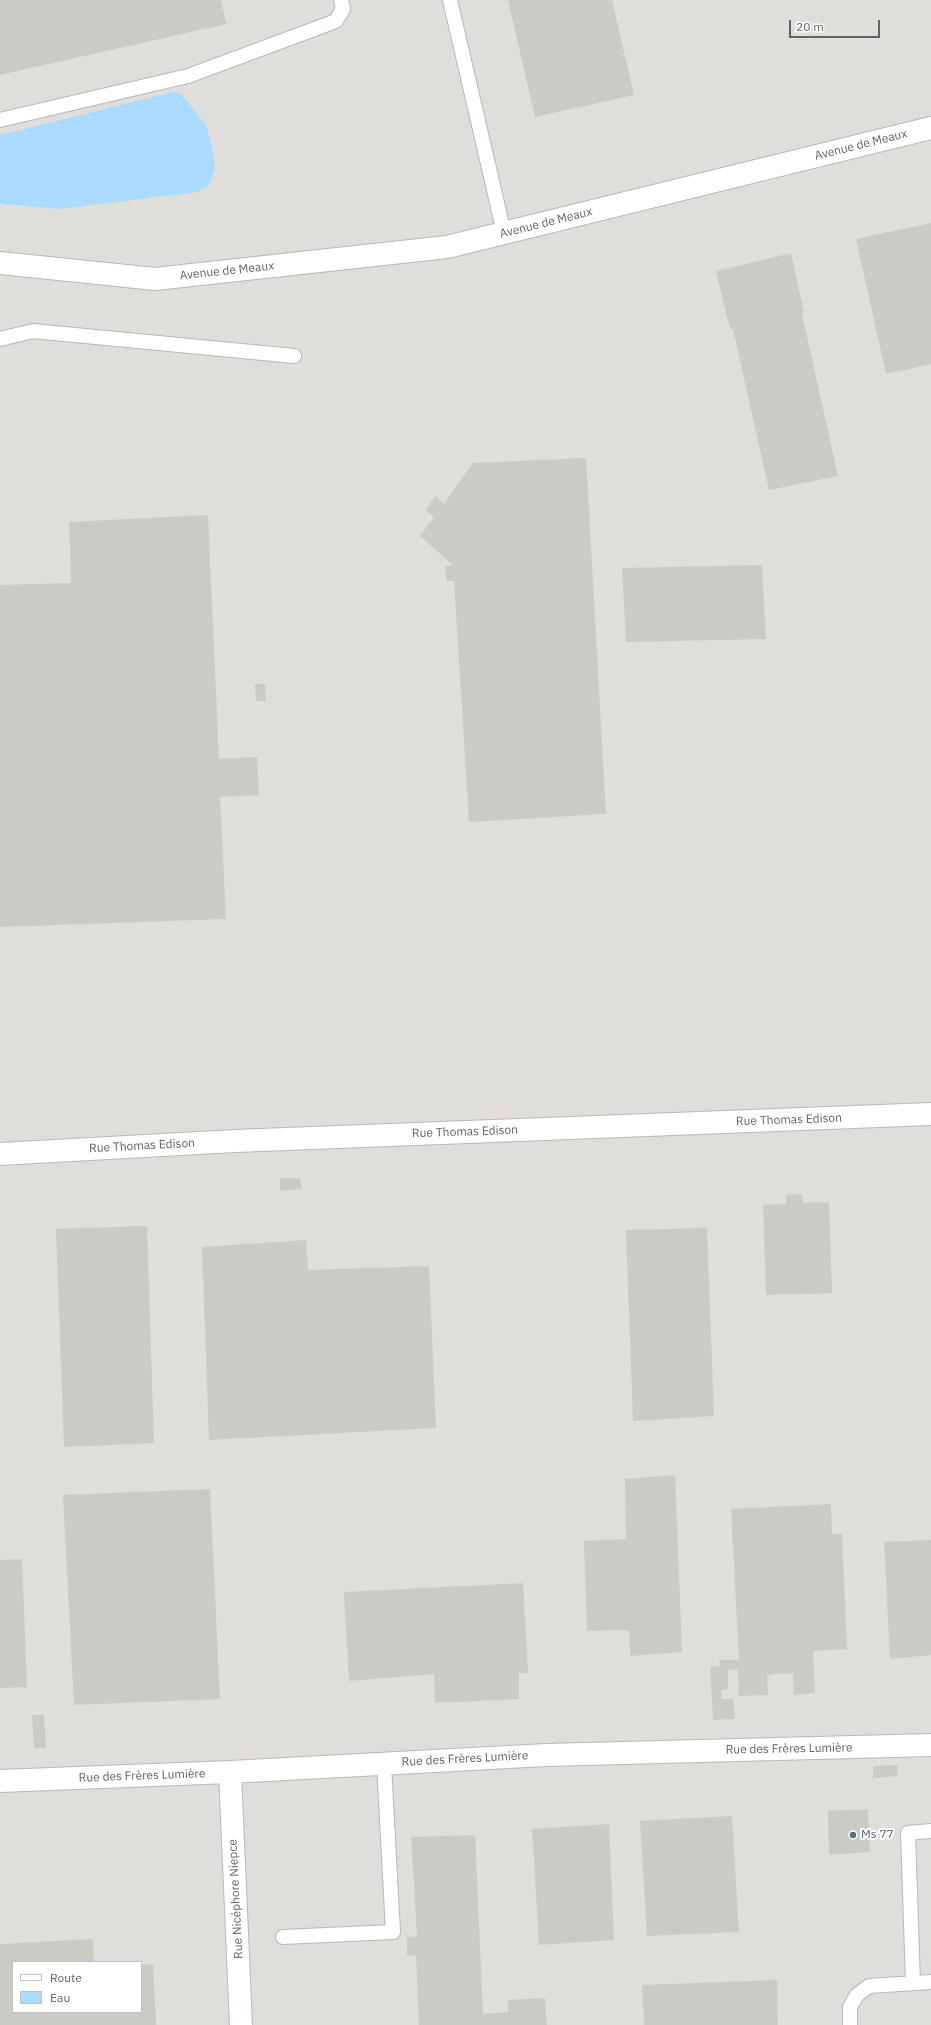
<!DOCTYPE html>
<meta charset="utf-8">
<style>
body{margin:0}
#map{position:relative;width:931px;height:2025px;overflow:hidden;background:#f1efe8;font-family:"IBM Plex Sans",sans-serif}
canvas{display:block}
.legend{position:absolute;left:12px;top:1961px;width:130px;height:52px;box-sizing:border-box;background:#fff;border:1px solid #bfc1c3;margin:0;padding:5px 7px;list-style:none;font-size:12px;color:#5f6368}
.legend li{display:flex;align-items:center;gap:8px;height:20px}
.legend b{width:20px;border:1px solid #bfc1c3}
.scale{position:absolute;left:789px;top:20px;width:91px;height:18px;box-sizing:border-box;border:2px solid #5f6368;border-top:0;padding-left:5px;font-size:12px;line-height:14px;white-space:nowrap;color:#5f6368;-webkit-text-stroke:3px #fff;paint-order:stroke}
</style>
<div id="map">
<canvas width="931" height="2025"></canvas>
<ul class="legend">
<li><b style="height:5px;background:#fff"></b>Route</li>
<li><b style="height:11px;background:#aadaff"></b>Eau</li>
</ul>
<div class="scale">20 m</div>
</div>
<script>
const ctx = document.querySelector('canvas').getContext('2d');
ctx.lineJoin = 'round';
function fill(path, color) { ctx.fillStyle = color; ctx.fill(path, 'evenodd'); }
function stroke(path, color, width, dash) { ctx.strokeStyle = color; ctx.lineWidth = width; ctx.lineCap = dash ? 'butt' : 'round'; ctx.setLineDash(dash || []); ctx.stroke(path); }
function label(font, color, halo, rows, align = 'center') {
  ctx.font = font + ' "IBM Plex Sans",sans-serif'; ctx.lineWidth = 4; ctx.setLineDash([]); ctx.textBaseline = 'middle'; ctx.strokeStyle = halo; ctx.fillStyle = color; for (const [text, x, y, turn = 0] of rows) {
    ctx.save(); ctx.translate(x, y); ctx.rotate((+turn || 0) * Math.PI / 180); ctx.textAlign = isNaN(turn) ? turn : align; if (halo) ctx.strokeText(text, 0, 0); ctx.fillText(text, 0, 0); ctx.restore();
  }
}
fill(new Path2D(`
 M0,0h931v2025h-931zM13,1962h128v50h-128z`), '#e0deda');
fill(new Path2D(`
 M173,92l9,3 24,30 6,22 3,22 -6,16 -11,7 -138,17 -60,-5v-69z`), '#aadaff');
fill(new Path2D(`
 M0,0h221l5,24 -226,51z
 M508,0h104l22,95 -99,22z
 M931,223v141l-45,10 -30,-135z
 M791,253l13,60 -2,1 36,162 -69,14 -36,-161h-3l-14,-58z
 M586,458l20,356 -137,8 -15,-241h-7l-2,-15 8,-1 -33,-29 14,-19 -9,-7 11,-14 8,8 29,-41z
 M208,515l11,244 38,-2 2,38 -39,2 6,122 -226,8v-342l71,-2 -2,-61z
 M762,565l4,74 -140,3 -4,-74z
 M255,684h10l1,17h-10z
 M280,1178h20l2,11 -22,2z
 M802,1194l1,9 26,-1 3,91 -66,2 -3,-90 23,-1v-9z
 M147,1226l7,217 -90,4 -8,-218z
 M707,1228l7,188 -81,5 -7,-191z
 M306,1240l2,30 121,-4 7,162 -227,12 -7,-193z
 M675,1475l7,177 -52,4 -1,-26 -42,1 -3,-90 42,-2 -1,-60z
 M210,1489l10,210 -146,6 -11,-210z
 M831,1504l1,30h10l5,115 -34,2 2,42 -21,2 -1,-22 -26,2 1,20 -29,1 -1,-27 -10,1v19l-7,1 1,9h11l2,20 -22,1 -3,-53 10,-1 -1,-6h20l-8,-151z
 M931,1540v115l-41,4 -6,-117z
 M22,1559l5,128 -27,1v-128z
 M523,1583l5,90h-9v26l-84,4 -1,-29 -85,7 -5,-89z
 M32,1715h12l2,33h-12z
 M897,1765l1,11 -25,2v-12z
 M868,1809l2,43 -41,3 -1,-44z
 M732,1816l7,116 -92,4 -7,-115z
 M609,1824l5,116 -75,5 -7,-116z
 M475,1835l8,179 25,-2v-12l37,-2 2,27h-128l-3,-69 -9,-1v-18l10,-1 -6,-99z
 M93,1939l1,23h-81v50h128v-47l12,-1 3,61h-156v-81z
 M777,1980l1,45h-134l-2,-40z`), '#cccac5');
const service = new Path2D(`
 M450,0l54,233
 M0,120l188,-44 148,-55 7,-12 -2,-9
 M0,339l33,-8 261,25
 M283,1937l110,-5 -9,-168
 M913,1983l-5,-150 23,-2
 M850,2025v-18l7,-12 12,-9 62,-4`);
const minor = new Path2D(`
 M0,1154l235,-13 696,-27
 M230,1772l11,253
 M0,1781l230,-9 316,-17 385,-10`);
const tertiary = new Path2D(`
 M0,263l155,16 292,-32 484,-119`);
stroke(service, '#b5b8bc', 16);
stroke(minor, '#b5b8bc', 24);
stroke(tertiary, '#b5b8bc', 24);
stroke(service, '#fff', 14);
stroke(minor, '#fff', 22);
stroke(tertiary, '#fff', 22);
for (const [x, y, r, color] of [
 [853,1835,4,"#5c6f8a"]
]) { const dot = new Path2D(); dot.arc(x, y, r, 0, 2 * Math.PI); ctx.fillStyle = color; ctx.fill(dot); stroke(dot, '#fff', 1.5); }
label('12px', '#5f6368', '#fff', [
 ["Avenue de Meaux",861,145,-14],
 ["Avenue de Meaux",546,223,-14],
 ["Avenue de Meaux",227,271,-6],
 ["Rue Thomas Edison",789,1120,-2],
 ["Rue Thomas Edison",465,1132,-2],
 ["Rue Thomas Edison",142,1146,-3],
 ["Rue des Frères Lumière",789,1749,-1],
 ["Rue des Frères Lumière",465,1759,-3],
 ["Rue des Frères Lumière",142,1776,-2],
 ["Rue Nicéphore Niepce",236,1899,-93]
]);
label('12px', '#4e5e75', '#fff', [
 ["Ms 77",861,1835]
], 'left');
</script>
